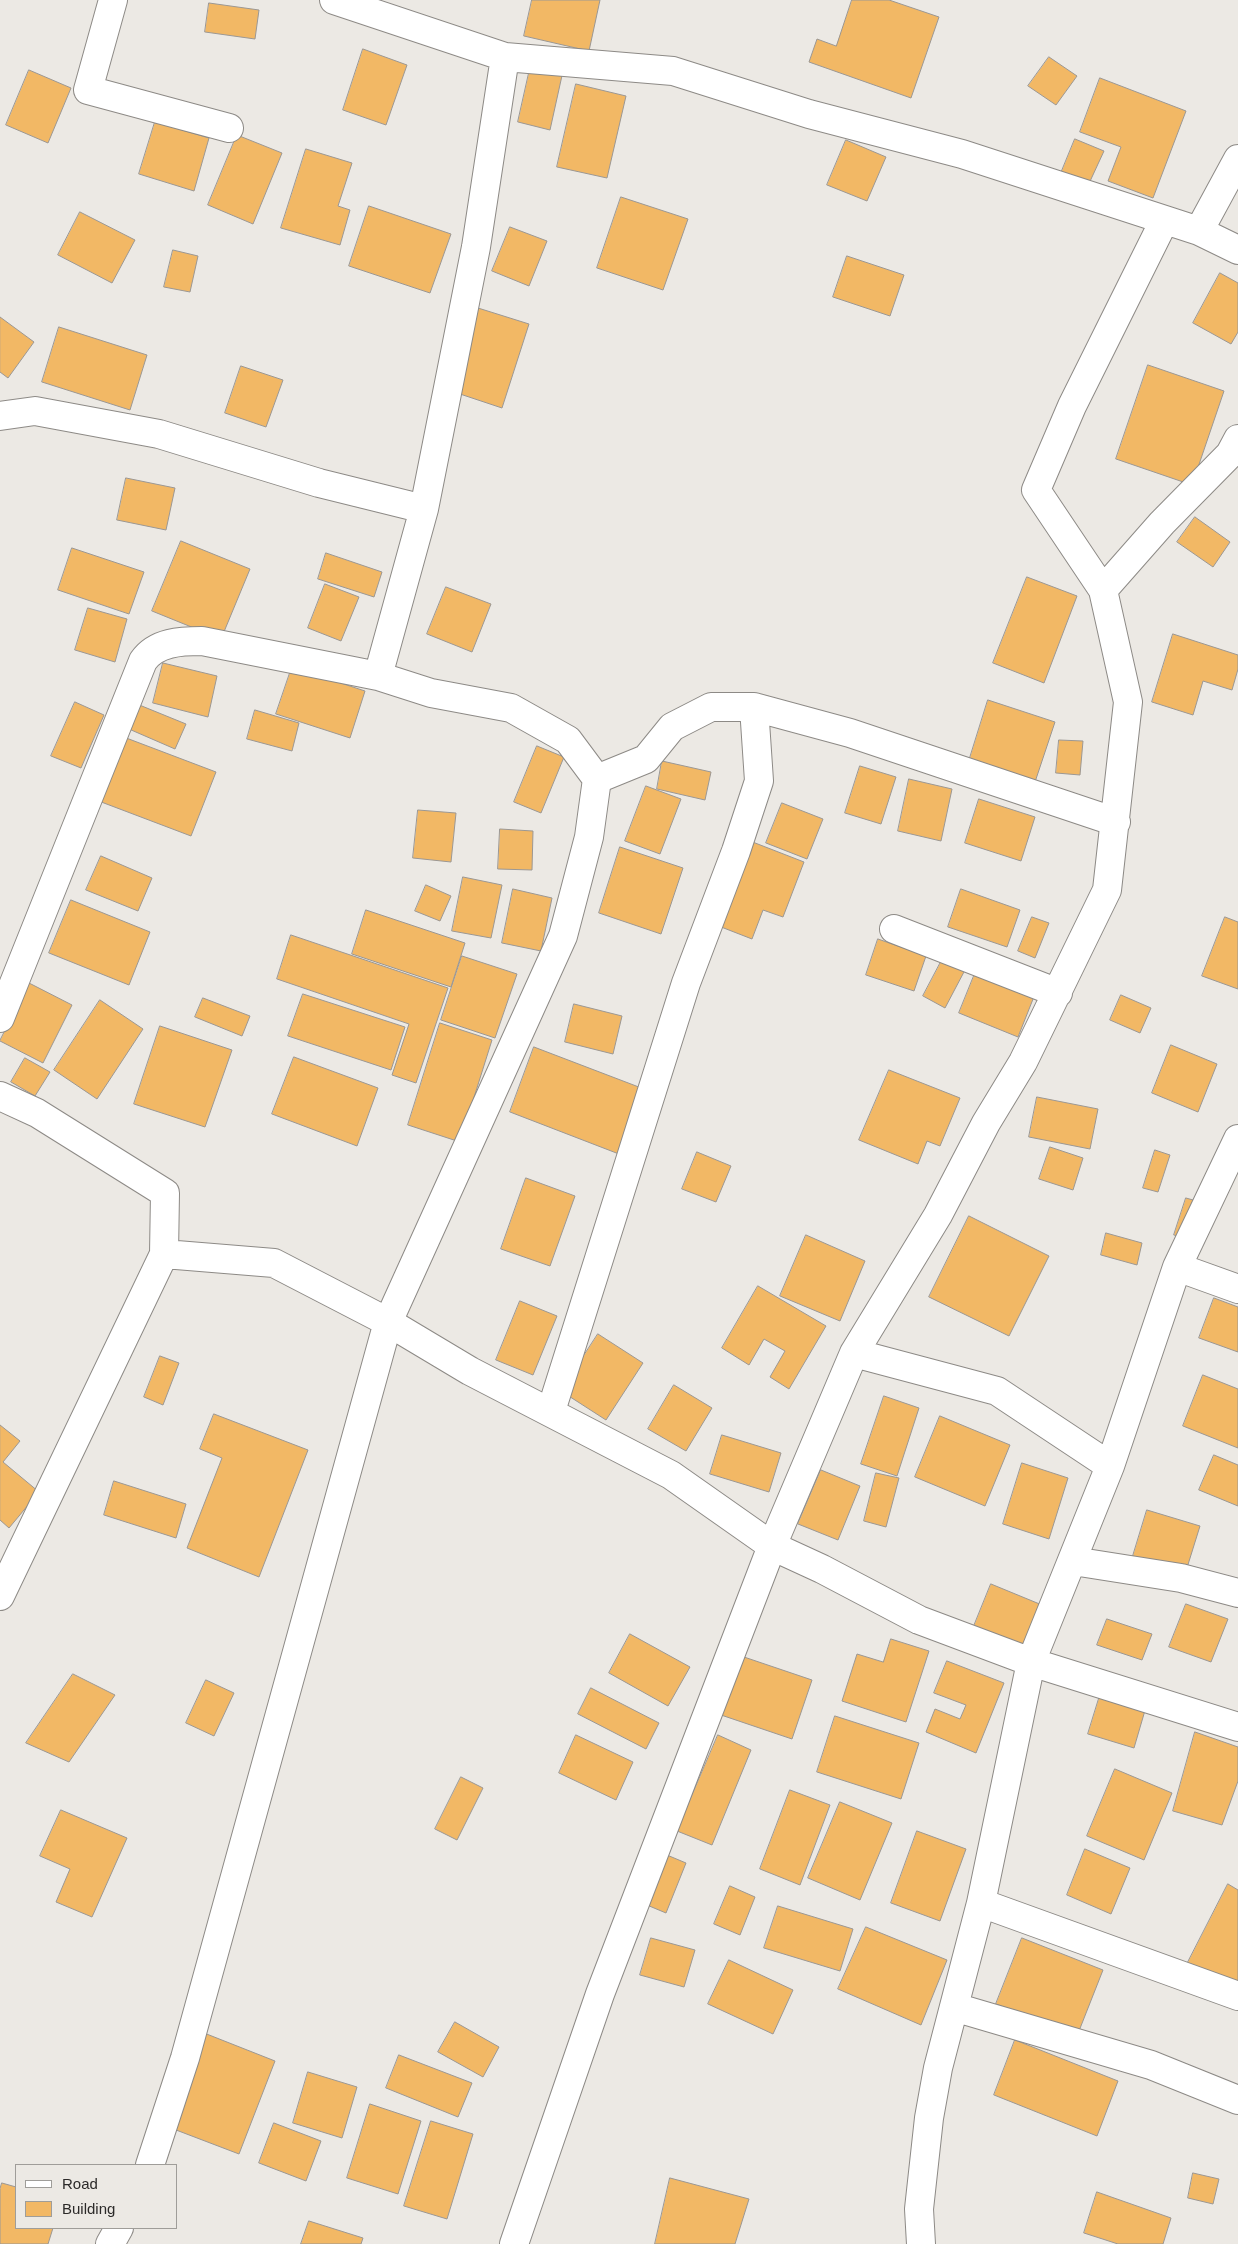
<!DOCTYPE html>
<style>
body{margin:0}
#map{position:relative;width:1238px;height:2244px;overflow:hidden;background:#ece9e4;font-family:Helvetica,sans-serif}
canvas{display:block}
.legend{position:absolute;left:15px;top:2164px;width:162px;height:65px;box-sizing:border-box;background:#ece9e4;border:1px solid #9f9d99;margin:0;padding:6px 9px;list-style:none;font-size:15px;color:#2c2a29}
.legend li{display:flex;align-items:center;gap:10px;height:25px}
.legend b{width:25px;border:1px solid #9f9d99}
</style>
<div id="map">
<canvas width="1238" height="2244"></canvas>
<ul class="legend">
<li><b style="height:6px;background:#fff"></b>Road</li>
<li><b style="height:14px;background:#f2b865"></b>Building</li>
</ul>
</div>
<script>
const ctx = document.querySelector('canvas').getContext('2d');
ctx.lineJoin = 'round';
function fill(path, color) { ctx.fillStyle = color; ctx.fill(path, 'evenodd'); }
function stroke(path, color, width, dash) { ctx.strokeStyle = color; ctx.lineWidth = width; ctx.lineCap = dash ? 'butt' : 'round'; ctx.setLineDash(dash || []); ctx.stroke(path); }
const building = new Path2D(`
 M532,0h68l-11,51 -65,-15z
 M852,0h37l50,17 -28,81 -102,-36 8,-23 19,7z
 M209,3l50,7 -4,29 -50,-7z
 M363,49l44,16 -21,60 -43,-15z
 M1049,57l28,19 -21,29 -28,-19z
 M531,64l32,7 -13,59 -32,-8z
 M29,70l42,18 -23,55 -42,-18z
 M1100,78l86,33 -33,87 -45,-17 13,-34 -41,-15z
 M576,84l50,12 -19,82 -50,-11z
 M155,122l54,16 -15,53 -55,-17z
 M237,135l45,18 -29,71 -45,-19z
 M1075,139l29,12 -18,39 -27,-12z
 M846,140l40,17 -19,44 -40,-16z
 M306,149l46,14 -14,43 12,4 -10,35 -59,-17z
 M621,197l67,22 -25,71 -66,-22z
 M369,206l82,28 -21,59 -81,-27z
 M80,212l55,28 -23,43 -54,-28z
 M510,227l37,14 -18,45 -37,-15z
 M173,250l25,6 -8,36 -26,-5z
 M847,256l57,19 -14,41 -57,-19z
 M1220,273l18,10v49l-7,12 -38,-21z
 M478,308l51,16 -27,84 -51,-17z
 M0,317l34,25 -26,36 -8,-6z
 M59,327l88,28 -17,55 -88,-28z
 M1148,365l76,26 -32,94 -76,-26z
 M241,366l42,14 -17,47 -41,-14z
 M126,478l49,10 -9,42 -49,-10z
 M1195,517l35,25 -17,25 -36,-25z
 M181,541l69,28 -29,70 -69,-28z
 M72,548l72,24 -15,42 -71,-24z
 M326,553l56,19 -8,25 -56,-18z
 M1027,577l50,19 -33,87 -51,-20z
 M325,584l34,13 -18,44 -33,-13z
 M446,587l45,17 -19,48 -45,-18z
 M88,608l39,11 -12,43 -40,-12z
 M1173,634l65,21v14l-6,21 -29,-9 -10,34 -41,-13z
 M163,663l54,13 -9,41 -55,-14z
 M292,667l73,24 -15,47 -74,-24z
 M988,700l67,22 -20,60 -66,-21z
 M75,702l29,13 -23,53 -30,-12z
 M132,702l54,22 -11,25 -53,-23z
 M255,710l44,13 -7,28 -45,-12z
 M121,736l95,36 -25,64 -95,-36z
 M1059,740l24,1 -3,34 -24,-2z
 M537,746l27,11 -23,56 -27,-11z
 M662,761l49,11 -6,28 -48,-11z
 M860,766l36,11 -15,47 -36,-11z
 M909,779l43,10 -11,52 -43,-10z
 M646,786l35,13 -21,55 -35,-13z
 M979,799l56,18 -14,44 -56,-18z
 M782,803l41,16 -16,40 -41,-16z
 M418,810l38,3 -5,49 -38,-4z
 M500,829l33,2 -1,39 -34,-1z
 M750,841l54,21 -21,55 -20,-7 -11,29 -36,-14z
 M620,847l63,21 -22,66 -62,-21z
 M101,856l51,22 -14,33 -52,-21z
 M463,877l39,8 -11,53 -39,-7z
 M426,885l25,11 -11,25 -25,-10z
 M513,889l39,9 -11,53 -39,-8z
 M961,889l59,21 -13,37 -59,-20z
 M71,900l79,32 -21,53 -80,-32z
 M366,910l99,33 -14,44 -99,-33z
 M1032,917l17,6 -14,35 -17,-7z
 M1225,917l13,5v67l-36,-13z
 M291,935l157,53 -32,95 -24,-8 17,-51 -132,-45z
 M878,939l48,17 -12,35 -48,-16z
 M462,956l55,18 -22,64 -54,-18z
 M943,958l22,12 -20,38 -22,-12z
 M978,966l59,23 -19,48 -59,-24z
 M29,983l43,22 -29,58 -43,-22z
 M303,994l102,33 -14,43 -103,-34z
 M1121,995l30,13 -11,25 -30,-13z
 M203,998l47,18 -8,20 -47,-19z
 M100,1000l43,29 -46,70 -43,-29z
 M574,1004l48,12 -9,38 -48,-12z
 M440,1023l52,17 -32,102 -52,-17z
 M160,1026l72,24 -27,77 -71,-23z
 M1171,1045l46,19 -19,48 -46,-19z
 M534,1047l110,42 -25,65 -109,-42z
 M294,1057l84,31 -21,58 -85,-32z
 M25,1058l25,14 -15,24 -24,-14z
 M889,1070l71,28 -20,48 -13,-5 -9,23 -59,-24z
 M1037,1097l61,12 -8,40 -61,-12z
 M1050,1147l33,11 -10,32 -34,-11z
 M1155,1150l15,5 -12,37 -15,-4z
 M697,1152l34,14 -15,36 -34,-13z
 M526,1178l49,18 -25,70 -49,-17z
 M1186,1198l14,4 -12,37 -14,-4z
 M969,1216l80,40 -40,80 -80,-39z
 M1106,1233l36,10 -5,22 -36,-10z
 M806,1235l59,26 -25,60 -60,-25z
 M758,1286l68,40 -37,63 -19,-12 15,-26 -21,-12 -15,26 -27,-17z
 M1214,1298l24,9v45l-39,-14z
 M520,1301l37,15 -24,59 -37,-15z
 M598,1334l45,29 -37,57 -45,-29z
 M160,1356l19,7 -16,42 -19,-8z
 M1203,1375l35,14v59l-55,-22z
 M674,1385l38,23 -26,43 -38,-22z
 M884,1396l35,12 -22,68 -36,-12z
 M214,1414l94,36 -49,127 -72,-29 35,-90 -22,-9z
 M940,1416l70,29 -25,61 -70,-29z
 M0,1425l20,16 -17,21 36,30 -30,36 -9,-8z
 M722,1435l59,18 -12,39 -59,-18z
 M1214,1455l24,10v41l-39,-16z
 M1022,1463l46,15 -19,61 -46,-15z
 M821,1470l39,16 -22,54 -40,-16z
 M876,1473l23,5 -13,49 -22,-6z
 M114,1481l72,23 -10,34 -72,-23z
 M1147,1510l53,16 -14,45 -53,-15z
 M991,1584l51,21 -16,41 -52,-20z
 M1186,1604l42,15 -17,43 -42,-15z
 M1107,1619l45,15 -10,26 -45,-15z
 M630,1634l60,33 -22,39 -59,-33z
 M891,1639l38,12 -23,71 -64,-21 15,-47 26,8z
 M741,1656l71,24 -20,59 -71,-24z
 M947,1661l57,22 -28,70 -50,-21 9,-23 25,10 6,-14 -32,-12z
 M73,1674l42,21 -46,67 -43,-19z
 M206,1680l28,13 -20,43 -28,-13z
 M591,1688l68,35 -13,26 -68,-35z
 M1101,1692l45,15 -12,41 -46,-14z
 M835,1716l84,27 -18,56 -84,-27z
 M1195,1732l43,15v34l-16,44 -49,-14z
 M576,1735l57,27 -17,38 -57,-27z
 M718,1735l33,15 -39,95 -35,-14z
 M1115,1769l57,24 -28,67 -57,-24z
 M461,1777l22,11 -26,52 -22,-11z
 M790,1790l40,15 -30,80 -40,-16z
 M840,1802l52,21 -32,77 -52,-22z
 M61,1810l66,28 -35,79 -36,-15 14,-33 -30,-13z
 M917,1831l49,18 -26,72 -49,-18z
 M1085,1849l45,19 -19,46 -44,-19z
 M655,1850l31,13 -20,50 -31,-13z
 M1228,1884l10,6v104l-53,-26z
 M730,1886l25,11 -15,38 -26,-11z
 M778,1906l75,23 -13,42 -76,-23z
 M866,1927l81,33 -26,65 -83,-36z
 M651,1938l44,12 -11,37 -44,-12z
 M1022,1938l81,32 -26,66 -81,-32z
 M729,1960l64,30 -20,44 -65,-30z
 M455,2022l44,25 -16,30 -45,-25z
 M199,2031l76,30 -36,93 -76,-29z
 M1015,2040l103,41 -21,55 -103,-41z
 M399,2055l73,28 -14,34 -72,-29z
 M308,2072l49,15 -15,51 -49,-15z
 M370,2104l51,17 -23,73 -51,-16z
 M431,2121l42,13 -26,85 -43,-13z
 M274,2123l47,18 -15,40 -47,-18z
 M1193,2173l26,6 -6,25 -25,-6z
 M670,2178l79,21 -14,45h-80z
 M2,2183l14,4v41h37l-5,16h-48v-55z
 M1097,2192l74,26 -8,26h-45l-34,-11z
 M309,2221l54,17 -2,6h-60z`);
fill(building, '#f2b865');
stroke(building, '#9b9793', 1);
const minor = new Path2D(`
 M113,0l-25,90 141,38
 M334,0l171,57 168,14 136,43 153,40 237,77 39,19
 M1199,231l39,-72
 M0,416l35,-5 124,23 160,49 105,26
 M1103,590l-67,-100 36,-84 92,-185
 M597,779l49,-20 26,-32 39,-20h43l96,26 266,89
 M894,929l164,64
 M0,1018l143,-357c13,-19 38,-20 59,-20l176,35
 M0,1096l37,17 128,80 -1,61 110,9 114,59 82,49 201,104 101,71 50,23 97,51 112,42 207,65
 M1238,1139l-61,128 61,22
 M854,1353l143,38 113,75
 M551,1411l135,-428 50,-132 23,-70 -5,-74
 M1073,1561l108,17 57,15
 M0,1596l164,-342
 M981,1903l257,93
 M954,2007l197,58 87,35
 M150,2165l35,-107 203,-736 175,-386 26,-99 8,-58 -29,-39 -57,-32 -80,-15 -53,-17 46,-167 52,-262 29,-190
 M110,2244l9,-16
 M514,2244l86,-250 172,-448 82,-193 84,-138 48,-92 37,-61 84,-172 21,-188 -25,-112 59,-67 68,-69 8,-15
 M921,2244l-2,-35 10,-91 9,-50 43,-165 50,-241 79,-196 67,-199`);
stroke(minor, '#8d8a86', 30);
stroke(minor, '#fff', 28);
</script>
